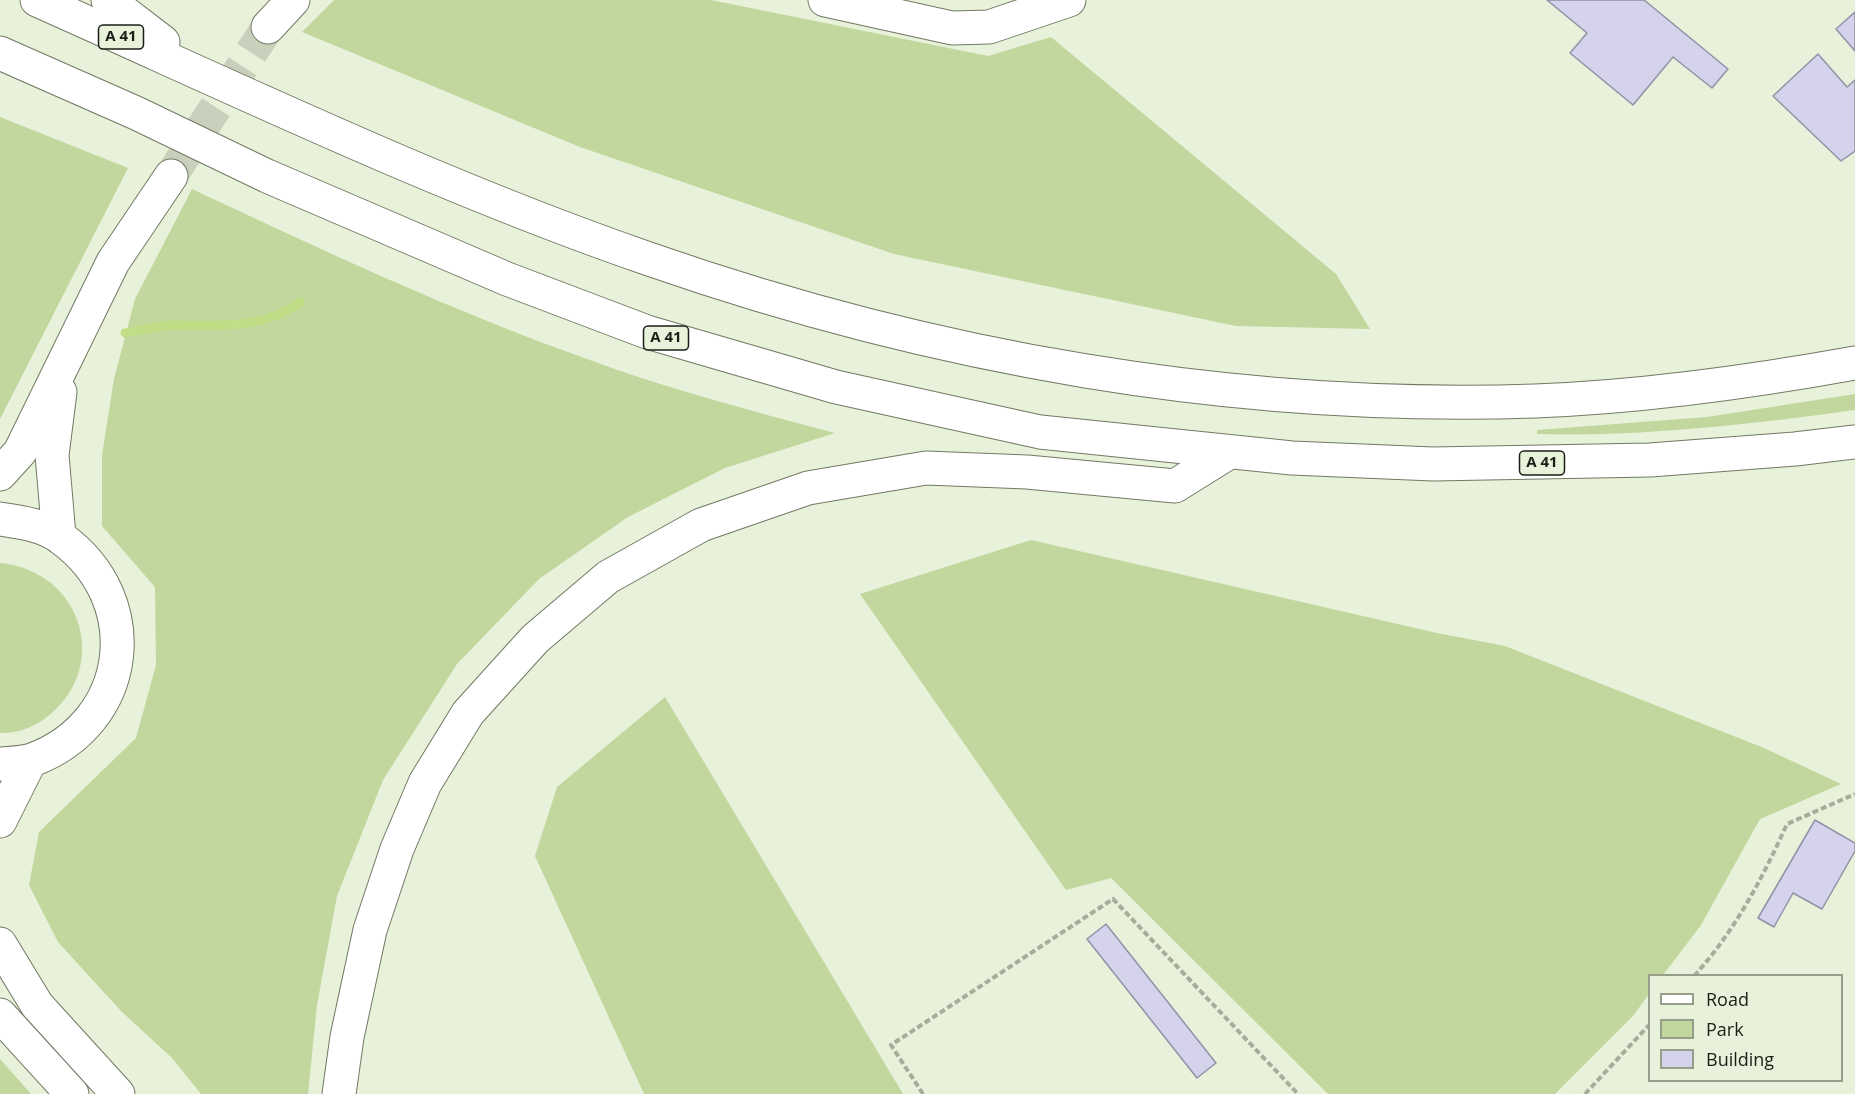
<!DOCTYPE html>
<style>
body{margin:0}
#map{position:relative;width:1855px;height:1094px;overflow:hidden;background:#e8f1d9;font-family:"Open Sans",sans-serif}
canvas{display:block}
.legend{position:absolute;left:1648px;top:974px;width:195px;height:108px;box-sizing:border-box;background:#e8f1d9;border:2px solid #969d8b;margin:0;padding:8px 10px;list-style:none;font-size:18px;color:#1b1e16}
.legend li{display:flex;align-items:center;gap:12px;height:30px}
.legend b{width:30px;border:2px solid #969d8b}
</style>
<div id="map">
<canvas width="1855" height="1094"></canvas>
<ul class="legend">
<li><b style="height:8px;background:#fff"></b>Road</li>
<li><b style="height:16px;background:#c2d79d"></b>Park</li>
<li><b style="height:16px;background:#d5d3eb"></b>Building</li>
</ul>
</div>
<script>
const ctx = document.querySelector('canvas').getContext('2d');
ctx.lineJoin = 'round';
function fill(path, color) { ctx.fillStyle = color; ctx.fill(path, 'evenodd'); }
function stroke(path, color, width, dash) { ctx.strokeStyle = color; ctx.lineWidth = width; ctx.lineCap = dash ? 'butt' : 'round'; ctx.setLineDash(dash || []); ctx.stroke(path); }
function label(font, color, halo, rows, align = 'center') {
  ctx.font = font + ' "Open Sans",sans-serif'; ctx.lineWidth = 6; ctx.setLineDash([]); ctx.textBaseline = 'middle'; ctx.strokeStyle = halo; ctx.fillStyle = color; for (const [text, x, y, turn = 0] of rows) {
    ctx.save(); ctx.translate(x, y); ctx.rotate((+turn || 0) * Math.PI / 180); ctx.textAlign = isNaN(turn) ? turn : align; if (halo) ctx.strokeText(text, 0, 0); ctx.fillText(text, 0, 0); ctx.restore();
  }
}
fill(new Path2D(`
 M334,0h377l277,56 63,-19 285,237 34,55 -134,-3 -342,-72 -314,-107 -278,-115z
 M0,117l128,51 -128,251z
 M192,189c130,61 260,122 395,170 81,30 165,52 248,74l-110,35 -97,49 -89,62 -82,85 -74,116 -46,116 -20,109 -9,89h-107l-29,-36 -51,-47 -63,-69 -29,-57 10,-53 97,-94 20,-73 -1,-78 -53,-61v-71l12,-76 21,-80z
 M1855,394v16c-102,14 -215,27 -318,24v-4l170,-13z
 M1031,540l406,93 68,13 259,102 77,36 -81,35 -59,106 -38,50 -13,1 -1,18 -16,22 -78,78h-227l-217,-216 -45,12 -206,-296z
 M0,563c84,8 113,108 43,157 -12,8 -28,14 -43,13z
 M665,697l238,397h-259l-109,-238 22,-69z
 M0,1059l31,35h-31z`), '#c2d79d');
stroke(new Path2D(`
 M125,333c15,-2 31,-7 46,-8 44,0 92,5 129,-23`), '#c0de86', 9);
const building = new Path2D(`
 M1547,0h97l84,69 -16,19 -39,-31 -40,48 -63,-52 17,-20z
 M1855,12v39l-19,-22z
 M1818,54l29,33 8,-7v71l-14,10 -68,-65z
 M1815,820l40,23v8l-33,58 -29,-16 -19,34 -16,-9z
 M1106,924l110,139 -19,15 -110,-139z`);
fill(building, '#d5d3eb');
stroke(building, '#9291a7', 1.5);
stroke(new Path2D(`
 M171,176l97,-149`), '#c9d1bc', 33, [33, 16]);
const secondary = new Path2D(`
 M825,0l127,28 37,-1 80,-27
 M268,27l25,-27
 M0,474l20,-22 93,-190 58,-86
 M0,519c20,3 44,6 61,19 86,62 71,185 -29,222 -10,3 -22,3 -32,4
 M59,536l-7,-81 8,-63`);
const motorway = new Path2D(`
 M37,0c202,90 403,187 612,259 284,99 584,152 886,142 107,-4 215,-19 320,-38
 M108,0l55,42
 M0,53l136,60 131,63 240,103 140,53 189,55 204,45 252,26 141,6 217,-4 145,-11 60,-7
 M0,821l30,-60
 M0,944l37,61 81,89
 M0,1015l72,79
 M339,1094l8,-57 23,-107 27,-81 28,-66 43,-70 67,-74 73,-62 93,-52 107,-37 118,-20 101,4 148,14 53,-33`);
stroke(secondary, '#727964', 35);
stroke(motorway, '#727964', 35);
stroke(new Path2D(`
 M1694,976c41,-45 68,-97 93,-152l68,-30
 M923,1094l-32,-49 222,-146 185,195
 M1585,1094l65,-70`), '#a6ad9a', 4, [6, 3]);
stroke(secondary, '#fff', 33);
stroke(motorway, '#fff', 33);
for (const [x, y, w] of [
 [121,37,45],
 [666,338,45],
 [1542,463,45]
]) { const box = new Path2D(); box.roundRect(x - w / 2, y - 12, w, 24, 4.5); ctx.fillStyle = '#e8f1d9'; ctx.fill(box); stroke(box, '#1b1e16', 1.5); }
label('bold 15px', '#1b1e16', null, [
 ["A 41",121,37],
 ["A 41",666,338],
 ["A 41",1542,463]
]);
</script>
